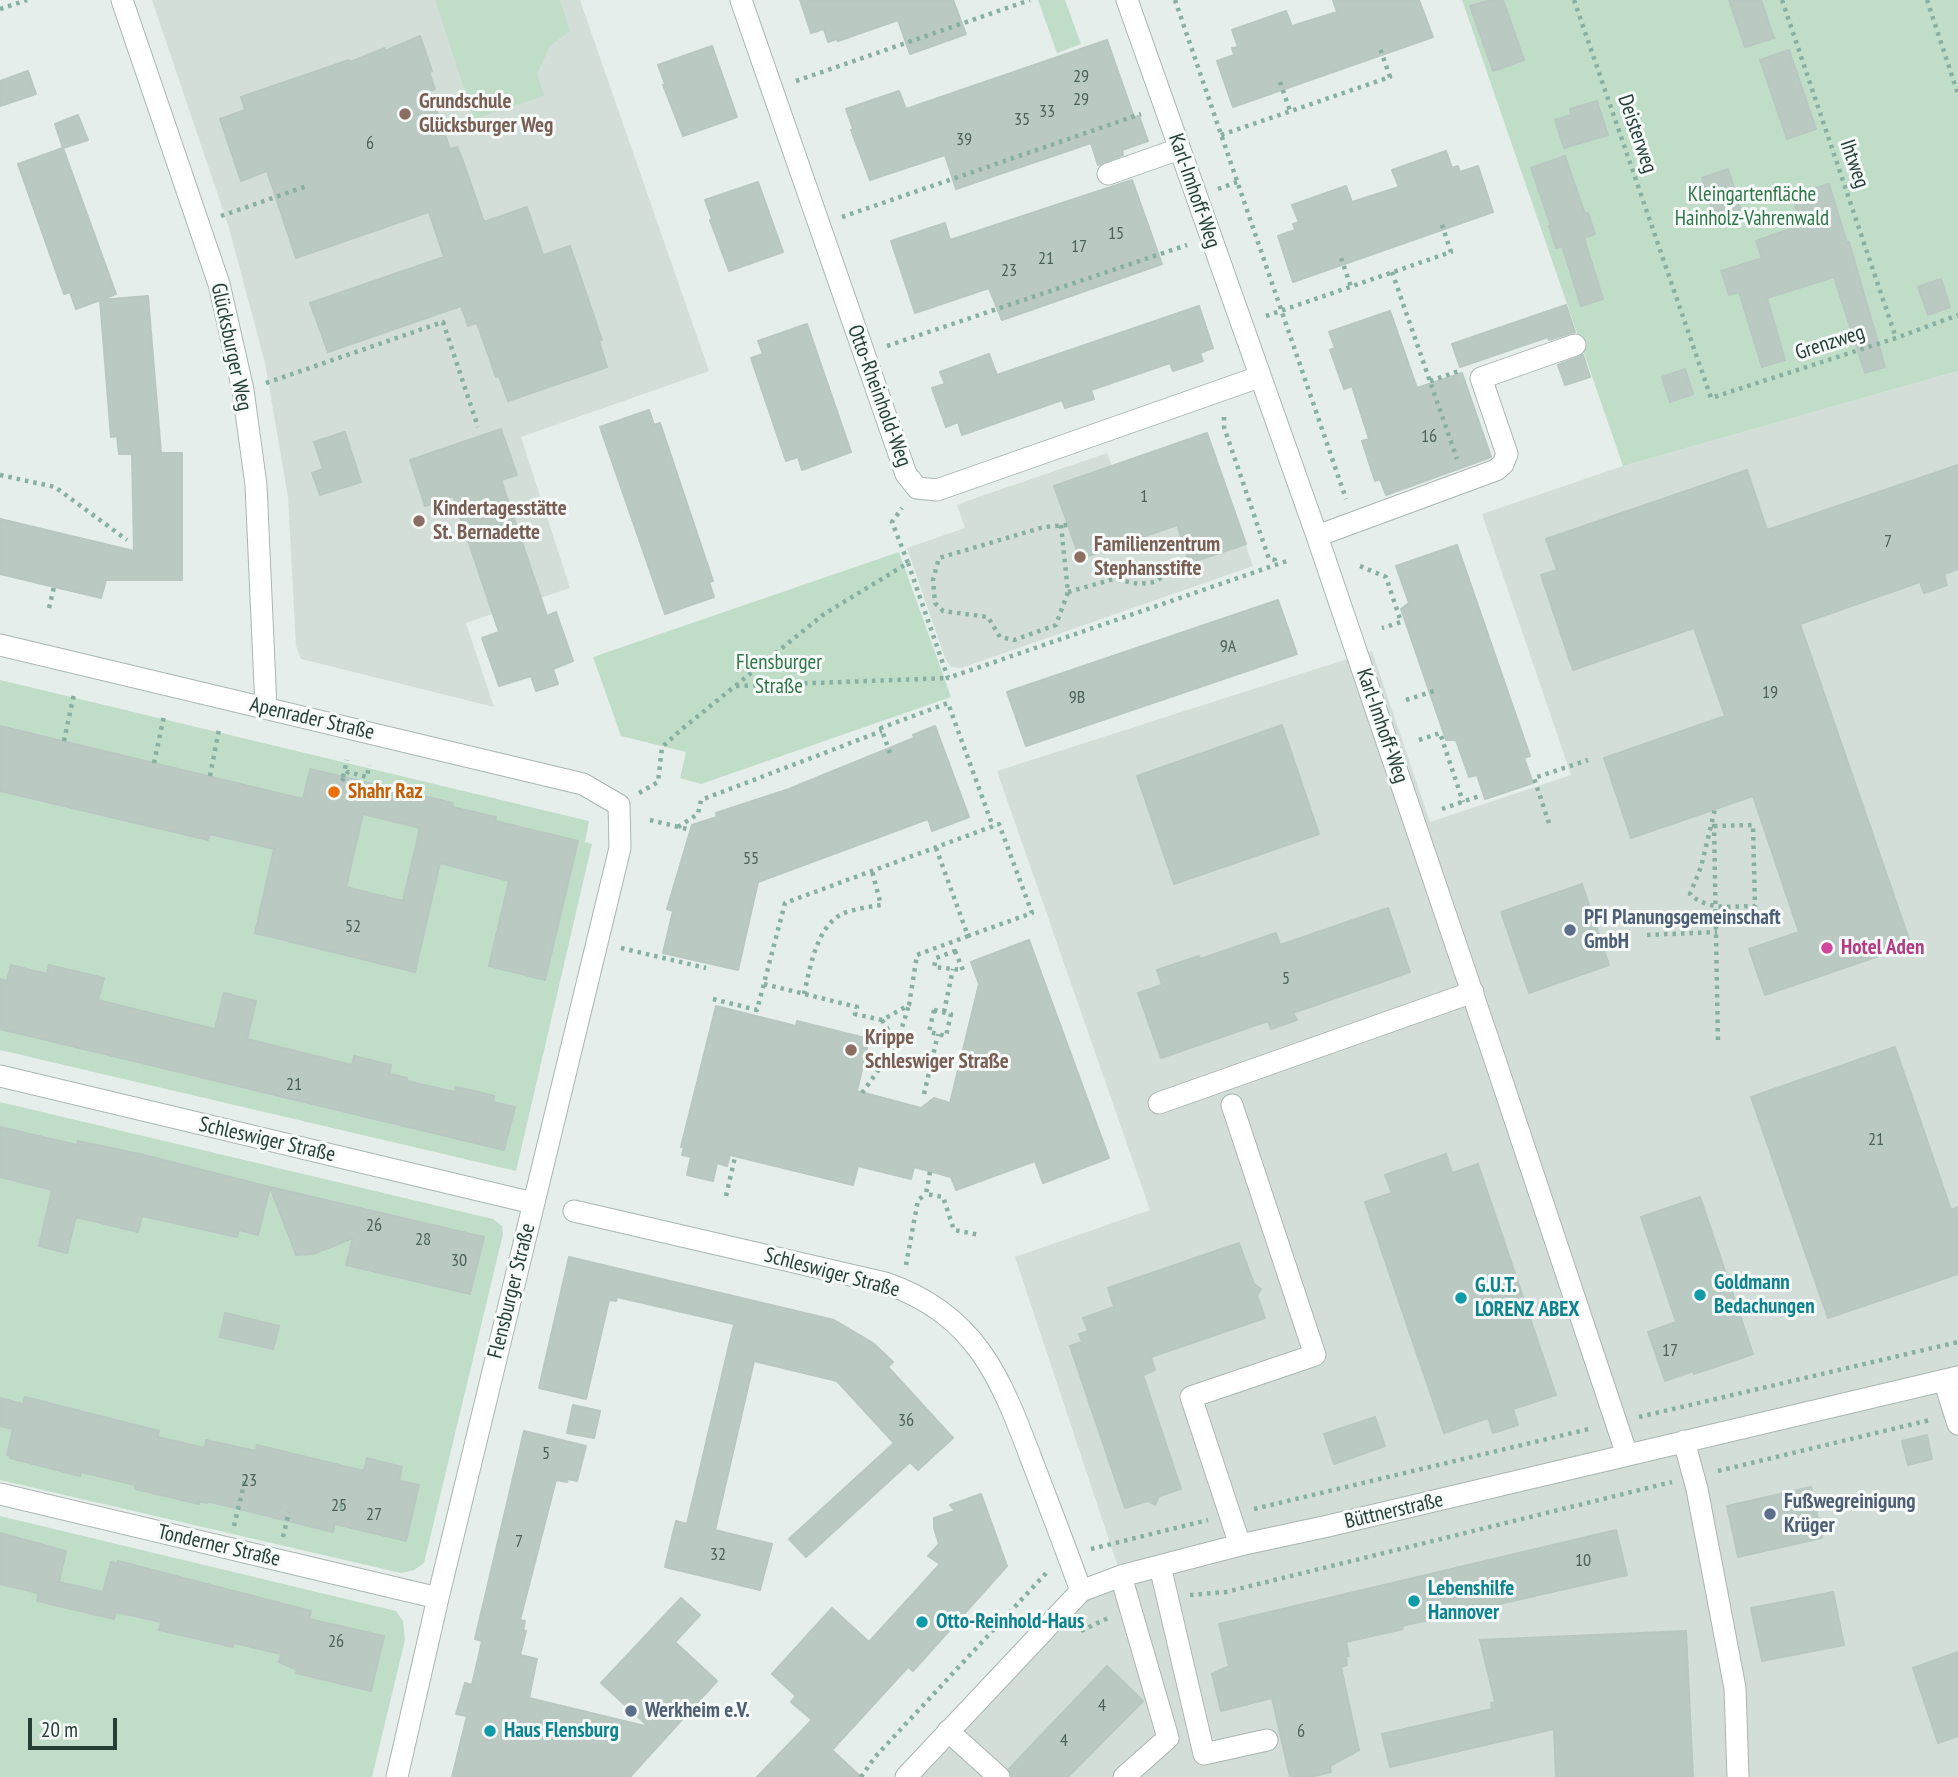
<!DOCTYPE html>
<meta charset="utf-8">
<style>
body{margin:0}
#map{position:relative;width:1958px;height:1777px;overflow:hidden;background:#e5eeea;font-family:"PT Sans Narrow",sans-serif}
canvas{display:block}
.scale{position:absolute;left:28px;top:1718px;width:89px;height:32px;box-sizing:border-box;border:4px solid #253f38;border-top:0;padding-left:9px;font-size:21px;line-height:24px;white-space:nowrap;color:#253f38;-webkit-text-stroke:5px #f6faf8;paint-order:stroke}
</style>
<div id="map">
<canvas width="1958" height="1777"></canvas>
<div class="scale">20 m</div>
</div>
<script>
const ctx = document.querySelector('canvas').getContext('2d');
ctx.lineJoin = 'round';
function fill(path, color) { ctx.fillStyle = color; ctx.fill(path, 'evenodd'); }
function stroke(path, color, width, dash) { ctx.strokeStyle = color; ctx.lineWidth = width; ctx.lineCap = dash ? 'butt' : 'round'; ctx.setLineDash(dash || []); ctx.stroke(path); }
function label(font, color, halo, rows, align = 'center') {
  ctx.font = font + ' "PT Sans Narrow",sans-serif'; ctx.lineWidth = 6; ctx.setLineDash([]); ctx.textBaseline = 'middle'; ctx.strokeStyle = halo; ctx.fillStyle = color; for (const [text, x, y, turn = 0] of rows) {
    ctx.save(); ctx.translate(x, y); ctx.rotate((+turn || 0) * Math.PI / 180); ctx.textAlign = isNaN(turn) ? turn : align; if (halo) ctx.strokeText(text, 0, 0); ctx.fillText(text, 0, 0); ctx.restore();
  }
}
fill(new Path2D(`
 M152,0h428l129,371 -188,66 49,151 -104,35 28,84 -193,-48 -5,-13 -8,-149 -23,-134 -36,-135z
 M1958,371v1406h-1052l175,-186 40,-15 -106,-319 135,-47 -153,-439 375,-120 58,171 141,-47 -89,-261 141,-48z
 M1207,433l46,133 -292,102 -10,-1 -6,-9 -38,-110 58,-20 -8,-23 10,-4 140,-48 5,13z`), '#d4ded9');
fill(new Path2D(`
 M435,0h125l10,31 -20,15 -13,28 7,22 -70,23z
 M1038,0h27l16,44 -24,9z
 M1462,0h496v371l-335,95z
 M899,552l52,145 -250,87 -21,-6 6,-26 -65,-16 -28,-79z
 M0,680l589,141 -4,21 7,2 -76,327 -516,-121z
 M0,1102l493,117 9,7 1,8 -79,329 -10,7 -13,3 -401,-93z
 M0,1516l396,95 7,10 2,19 -33,137h-372z`), '#c0dec7');
const building = new Path2D(`
 M800,0h153l13,34 -56,20 -12,-34 -60,21 -1,-2 -9,3 -4,-13 -13,4z
 M1333,0h86l14,37 -200,70 -16,-46 17,-6 -2,-7 6,-1 -6,-17 54,-19 6,15 45,-14z
 M1491,0h12l21,60 -31,11 -23,-65z
 M1729,0h32l13,38 -29,9z
 M420,36l12,35 -3,1 6,17 -5,2 20,58 7,-2 6,14 21,61 43,-15 16,48 27,-9 32,94 -3,1 8,26 -99,34 -9,-25 -3,1 -19,-54 -9,3 -7,-20 -133,46 -18,-49 134,-46 -15,-45 -133,46 -29,-87 -26,10 -21,-62 25,-9 -4,-13 108,-37 1,2 35,-14v3z
 M1107,40l27,77 5,-1 9,25 -26,9 1,5 -25,10 -7,-22 -135,46 -11,-34 -75,25 -19,-50 2,-1 -7,-20 53,-18 7,18z
 M712,46l25,71 -54,19 -20,-51 2,-1 -7,-19z
 M1789,50l27,79 -29,10 -27,-79z
 M28,71l8,23 -36,12v-25z
 M1597,101l11,34 -44,13 -9,-28 16,-5 -1,-6z
 M78,115l10,25 -25,8 -8,-24z
 M63,148l53,146 -40,15 -6,-17 -6,2 -46,-130z
 M1446,151l6,17 6,-2 2,6 18,-6 15,46 -200,70 -15,-46 17,-6 -2,-6 6,-2 -7,-17 54,-19 6,16 47,-15 -7,-17z
 M1565,156l20,58 3,-1 7,21 -11,4 19,61 -22,7 -19,-60 -6,2 -7,-22h2l-20,-58z
 M1728,169l13,41 -26,9 -13,-41z
 M1132,180l30,84 -160,56 -13,-32 -74,25 -24,-72 54,-18 5,17z
 M758,182l25,70 -54,19 -19,-51 2,-1 -7,-19z
 M1829,184l18,59 2,-1 36,125 -20,6 -31,-96 -67,21 18,62 -23,7 -23,-75 -10,3 -8,-24 41,-13 -6,-17 45,-16 -9,-30z
 M1941,279l9,28 -22,8 -10,-28z
 M148,296l13,157h21v127h-76l-5,18 -101,-24v-55l134,32 -2,-97h-13l-2,-18 -6,1 -11,-137z
 M1566,305l9,27 -26,8 -1,-3 -88,30 -8,-23z
 M1199,306l14,42 -13,5 3,8 -30,10 -3,-8 -79,27 3,9 -29,9 -3,-8 -100,35 -4,-13 -12,5 -14,-39 13,-4 -5,-12 49,-18 8,21z
 M1390,311l27,77 45,-15 29,84 -105,38 -6,-16 -5,2 -13,-40 7,-2 -17,-53 -8,3 -14,-39 5,-2 -6,-16z
 M807,324l44,128 -49,18 -4,-13 -12,4 -35,-103 12,-4 -5,-13z
 M1583,355l7,22 -25,8 -7,-20z
 M1685,369l8,25 -23,8 -8,-25z
 M649,410l5,15 6,-2 53,158 -4,1 5,15 -49,17 -65,-187z
 M501,429l16,46 -16,5 46,136 9,-4 17,49 -20,8 5,15 -22,7 -5,-15 -32,10 -17,-48 17,-6 -46,-136 -28,10 -15,-46z
 M345,432l16,50 -41,13 -8,-22 11,-4 -9,-27z
 M1207,433l39,111 -56,19 -13,-38 -97,34 -26,-73z
 M1958,465v104l-14,5 3,11 -23,8 -4,-11 -120,42 111,321 -146,50 -16,-46 50,-17 -46,-136 -122,42 -27,-80 121,-42 -31,-88 -121,42 -32,-95 16,-5 -11,-31 201,-69 20,60z
 M1457,545l73,211 -6,2 9,25 -48,16 -8,-24 -8,2 -13,-37h-10l-45,-131 8,-6 -13,-37z
 M1278,600l19,54 -271,92 -19,-54z
 M1282,725l37,109 -145,50 -37,-108z
 M0,726l303,73 7,-30 143,34 -1,4 44,10 -1,4 83,20 -33,139 -56,-14 20,-85 -69,-18 -25,109 -160,-39 19,-84 -64,-15 -2,6 -208,-49zM363,814l57,14 -17,73 -57,-14z
 M935,726l34,91 -37,14 -4,-12 -170,63 -20,88 -75,-17 10,-42 -6,-2 25,-84 25,-8 -1,-4 73,-24 125,-51 -1,-3z
 M1582,884l27,81 -80,28 -28,-81z
 M1388,908l22,64 -117,41 4,7 -26,9 -3,-8 -107,37 -23,-65 24,-8 -5,-15 42,-14 1,3 76,-26 4,12z
 M1029,940l80,218 -66,25 -8,-22 -79,29 -5,-13 -37,-10 -3,12 -53,-13 -5,19 -123,-30 -3,11 -10,-3 -4,18 -26,-6 4,-18 -9,-2 2,-8h-3l35,-141 80,20 1,-5 72,18 -12,52 64,17 13,-10 16,5 29,-119 -8,-22z
 M11,965l36,9 2,-9 55,13 -6,22 117,29 9,-36 32,8 -9,38 105,26 2,-9 37,9 -1,9 17,4v3l48,11 1,-5 23,5 15,4 -1,6 22,5 -11,43 -504,-121v-50l7,2z
 M1895,1047l56,163 7,-3v67l-130,44 -77,-221z
 M0,1127l77,18 1,-4 66,14 126,32 -12,48 -19,-5 -2,7 -95,-21 -4,16 -62,-15 -9,36 -28,-7 13,-56 -52,-13z
 M1446,1154l6,19 26,-9 78,231 -43,14 5,16 -25,8 -5,-15 -44,15 -79,-231 27,-9 -7,-18z
 M270,1187l214,50 -14,57 -124,-29 7,-27 -40,16 -17,1z
 M1700,1197l53,157 -59,20 -1,-3 -28,10 -17,-49 28,-10 -35,-105z
 M1239,1243l15,41 7,5 -4,6 8,23 -114,39 4,13 -12,5 38,114 -22,7 -4,9 -7,-4 -23,7 -55,-162 12,-4 -3,-8 9,-3 -5,-13 31,-11 -6,-19z
 M569,1257l265,63 39,23 20,19 -5,5 65,71 -35,32 -8,-8 -104,95 -17,-18 105,-96 -57,-62 -83,-20 -39,169 57,14 -12,46 -95,-23 11,-46 11,3 47,-200 -117,-27 -1,4 -7,-1 -23,99 -47,-11z
 M225,1313l54,13 -6,23 -53,-12z
 M25,1397l134,34 -1,6 47,11 1,-8 50,11 1,-6 107,26 3,-13 35,9 -3,14 20,4 -13,56 -71,-17 -2,8 -126,-31v2l-8,-2v3l-64,-15v-4l-54,-13 -1,4 -70,-18 1,-2 -4,-1 6,-26 -13,-3v-28l23,6z
 M573,1405l27,6 -6,27 -27,-5z
 M1375,1417l10,29 -51,18 -10,-30z
 M524,1431l62,15 -9,35 -9,-2 -1,3 -11,-2 -36,140 5,1 -2,9 3,1 -6,24 17,4 -8,39 120,29 -48,-44 80,-85 19,17 -25,27 42,39 -87,96h-178l15,-61 -11,-2 9,-31 7,2 10,-44 -7,-2z
 M1927,1435l5,24 -24,6 -6,-24z
 M1811,1487l11,51 -84,19 -11,-51z
 M981,1494l26,72 -94,105 -5,-4 -76,83 29,27h-104l55,-57 -21,-18 5,-6 -24,-22 60,-66 37,34 71,-78 -12,-8 11,-12 -5,-16v-10l21,-7 -5,-6z
 M1616,1530l11,45 -225,51 1,3 -57,13 3,14h-3l1,9 -6,2 18,83 -29,16 1,6 -20,5h-21l-18,-79 -51,13 -9,-37 17,-8 -10,-42z
 M0,1533l66,18 -7,31 44,10 8,-30 6,2 1,-3 193,50 -2,8 75,17 -13,55 -75,-18 1,-3 -18,-8 2,-8 -47,-11 -1,4 -74,-17 2,-8 -45,-10 -2,7 -77,-18 1,-8 -38,-9z
 M1833,1592l11,53 -82,16 -11,-53z
 M1686,1631l7,146h-137l-2,-48 -164,38 -8,-33 110,-25 -1,-6 4,-1 -15,-62z
 M1958,1652v84l-20,7 -25,-75z
 M1107,1666l36,35 -75,76h-56l-3,-8z`);
fill(building, '#bbc9c3');
stroke(building, '#b8c7c1', 2);
const minor = new Path2D(`
 M122,0l97,284 24,106 13,95 10,223
 M741,0l165,474 11,14 20,2 322,-113
 M1127,0l190,536 175,515 135,404
 M1108,174l71,-25
 M1317,536l179,-66 7,-6 4,-10 -26,-76 94,-33
 M0,645l583,139 36,21 1,43 -182,750 -41,179
 M0,1076l533,127
 M1159,1103l314,-111
 M1232,1105l83,250 -124,42 49,148
 M574,1211l311,72c94,32 117,99 149,183 16,42 32,83 47,125
 M1944,1380l14,44
 M1684,1441l13,48 38,199 3,89
 M0,1494l438,104
 M1160,1566l44,188 63,-14
 M1121,1576l47,162 -44,39
 M948,1731l51,46
 M906,1777l175,-186 40,-15 119,-31 88,-19 630,-149`);
stroke(minor, '#a8b6b1', 23);
stroke(new Path2D(`
 M1175,0l171,499
 M1574,0l137,398 185,-60 62,-23
 M1782,0l114,338
 M1927,0l31,94
 M0,9l27,-9
 M796,81l234,-81
 M1280,82l10,29
 M1221,135l169,-58 -10,-29
 M1218,189l19,-7
 M221,216l86,-30
 M842,217l299,-103
 M1341,258l10,29
 M1392,272l65,187
 M1266,316l185,-64 -10,-30
 M887,346l300,-101
 M1430,381l29,-10
 M266,383l177,-61 35,105
 M1224,417v10l45,132 6,1 1,4
 M0,475l55,12 72,53
 M1061,525l7,67 -12,33 -42,15 -14,-3 -12,-20 -45,-6 -8,-8 -2,-23 6,-22 105,-31 24,-2
 M908,563l40,115 339,-117
 M1360,566l26,11 15,45 -19,6
 M1068,592l46,-13 25,5 16,-2 33,-24
 M49,608l5,-21
 M736,686l212,-8
 M1406,700l28,-9
 M1419,740l21,-7 23,69
 M64,741l10,-47
 M890,753l-9,-25 67,-25 45,124
 M154,763l10,-47
 M210,776l9,-47
 M343,777l4,-17
 M342,781l6,-9 19,5 2,-12
 M639,793l19,-11 4,-35 20,-18 142,-115 84,-51 -16,-41 10,-14
 M1442,809l40,-14
 M650,820l41,10
 M1549,823l-15,-45 54,-18
 M1714,824l4,221
 M1714,826l39,-1 2,81c-22,0 -48,5 -65,-12l11,-27 14,-58
 M678,827l20,-13 3,-14 181,-69
 M1647,935l70,-3
 M621,948l85,20
 M955,951l8,19 -29,-3 2,-9z
 M764,984l93,23 -2,7 27,6 27,-15 8,-50 51,-19 -32,-88
 M804,994c6,-25 12,-67 38,-80 11,-5 26,-7 39,-9l-9,-34
 M713,999l44,11 28,-107 214,-79 33,89 -64,23
 M934,1010l17,4 -5,22 -17,-4z
 M944,1012l9,-43
 M897,1043l12,-38
 M862,1093l35,-49 -15,-24
 M924,1094l14,-60
 M930,1172l-4,22 17,3 11,33 26,5
 M726,1196l9,-39
 M906,1265l12,-65 8,-6
 M1639,1417l319,-75
 M1718,1471l212,-51
 M339,1506l8,2
 M1254,1509l339,-81
 M234,1526l11,-46 4,1
 M283,1537l6,-25
 M1091,1549l117,-29
 M1190,1595l36,-3 446,-110
 M1081,1631l27,-13
 M861,1777l14,-20 174,-187`), '#87b0a2', 4.5, [3.5, 5]);
stroke(minor, '#fff', 21);
for (const [x, y, r, color] of [
 [405,114,7,"#8d6e63"],
 [419,521,7,"#8d6e63"],
 [1080,557,7,"#8d6e63"],
 [334,792,7,"#e8710a"],
 [1570,930,7,"#5c6f8a"],
 [1827,948,7,"#d1479c"],
 [851,1050,7,"#8d6e63"],
 [1700,1295,7,"#0f9aa8"],
 [1461,1298,7,"#0f9aa8"],
 [1770,1514,7,"#5c6f8a"],
 [1414,1601,7,"#0f9aa8"],
 [922,1622,7,"#0f9aa8"],
 [631,1711,7,"#5c6f8a"],
 [490,1731,7,"#0f9aa8"]
]) { const dot = new Path2D(); dot.arc(x, y, r, 0, 2 * Math.PI); ctx.fillStyle = color; ctx.fill(dot); stroke(dot, '#f6faf8', 2.5); }
label('18px', '#4a625b', null, [
 ["29",1081,77],
 ["29",1081,100],
 ["33",1047,112],
 ["35",1022,120],
 ["39",964,140],
 ["6",370,144],
 ["15",1116,234],
 ["17",1079,247],
 ["21",1046,259],
 ["23",1009,271],
 ["16",1429,437],
 ["1",1144,497],
 ["7",1888,542],
 ["9A",1228,647],
 ["19",1770,693],
 ["9B",1077,698],
 ["55",751,859],
 ["52",353,927],
 ["5",1286,979],
 ["21",294,1085],
 ["21",1876,1140],
 ["26",374,1226],
 ["28",423,1240],
 ["30",459,1261],
 ["17",1670,1351],
 ["36",906,1421],
 ["5",546,1454],
 ["23",249,1481],
 ["25",339,1506],
 ["27",374,1515],
 ["7",519,1542],
 ["32",718,1555],
 ["10",1583,1561],
 ["26",336,1642],
 ["4",1102,1706],
 ["6",1301,1732],
 ["4",1064,1741]
]);
label('bold 21px', '#785e54', '#f6faf8', [
 ["Grundschule",419,102],
 ["Glücksburger Weg",419,126],
 ["Kindertagesstätte",433,509],
 ["St. Bernadette",433,533],
 ["Familienzentrum",1094,545],
 ["Stephansstifte",1094,569],
 ["Krippe",865,1038],
 ["Schleswiger Straße",865,1062]
], 'left');
label('21px', '#253f38', '#f6faf8', [
 ["Deisterweg",1637,134,71],
 ["Ihtweg",1854,164,71],
 ["Karl-Imhoff-Weg",1194,191,71],
 ["Grenzweg",1830,343,-18],
 ["Glücksburger Weg",231,347,78],
 ["Otto-Rheinhold-Weg",879,396,70],
 ["Apenrader Straße",312,719,13],
 ["Karl-Imhoff-Weg",1382,726,71],
 ["Schleswiger Straße",267,1140,13],
 ["Schleswiger Straße",832,1273,15],
 ["Flensburger Straße",512,1291,-76],
 ["Büttnerstraße",1394,1511,-13],
 ["Tonderner Straße",219,1546,13]
]);
label('21px', '#307549', '#f6faf8', [
 ["Kleingartenfläche",1752,195],
 ["Hainholz-Vahrenwald",1752,219],
 ["Flensburger",779,663],
 ["Straße",779,687]
]);
label('bold 21px', '#c56008', '#f6faf8', [
 ["Shahr Raz",348,792]
], 'left');
label('bold 21px', '#4e5e75', '#f6faf8', [
 ["PFI Planungsgemeinschaft",1584,918],
 ["GmbH",1584,942],
 ["Fußwegreinigung",1784,1502],
 ["Krüger",1784,1526],
 ["Werkheim e.V.",645,1711]
], 'left');
label('bold 21px', '#b23c85', '#f6faf8', [
 ["Hotel Aden",1841,948]
], 'left');
label('bold 21px', '#0d838f', '#f6faf8', [
 ["Goldmann",1714,1283],
 ["Bedachungen",1714,1307],
 ["G.U.T.",1475,1286],
 ["LORENZ ABEX",1475,1310],
 ["Lebenshilfe",1428,1589],
 ["Hannover",1428,1613],
 ["Otto-Reinhold-Haus",936,1622],
 ["Haus Flensburg",504,1731]
], 'left');
</script>
